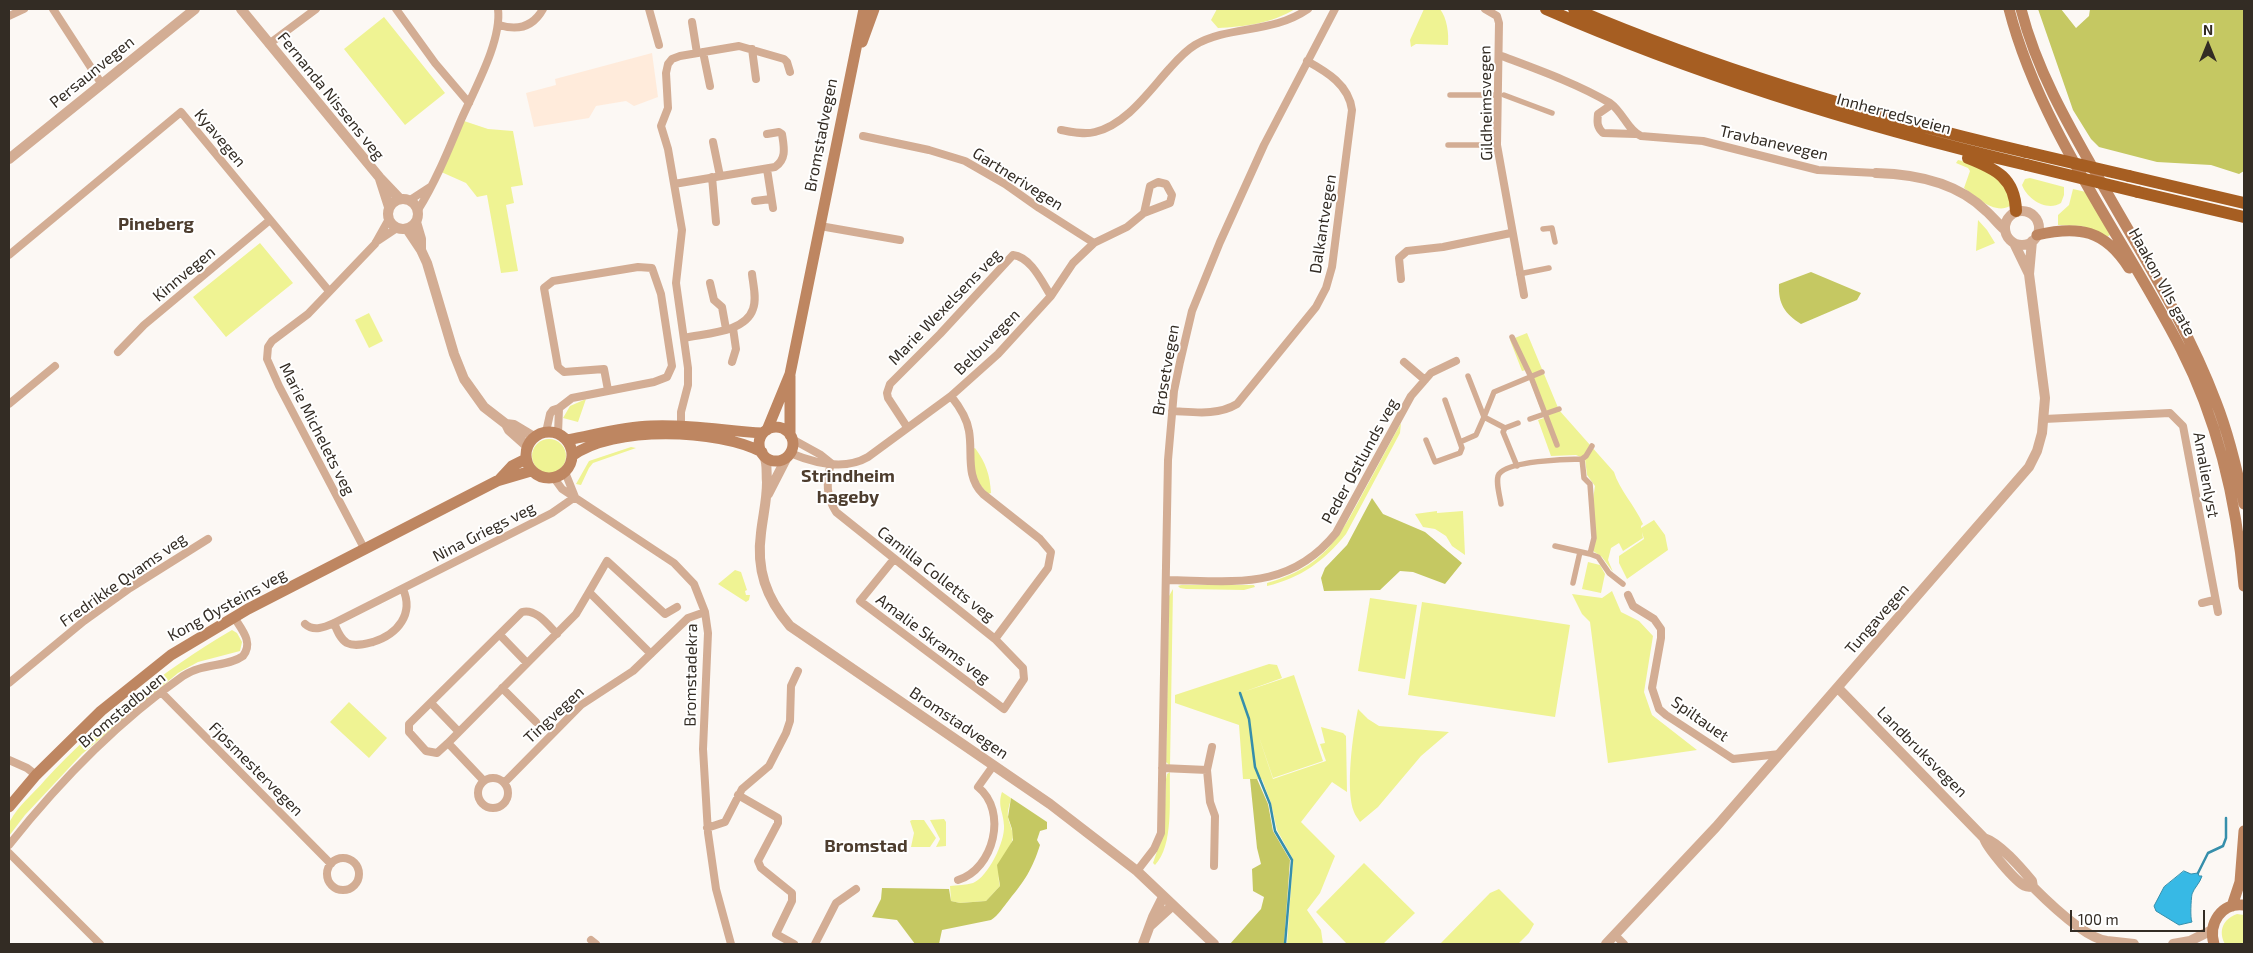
<!DOCTYPE html>
<meta charset="utf-8">
<style>
body{margin:0}
#map{position:relative;width:2253px;height:953px;overflow:hidden;background:#fcf8f4;font-family:"Exo 2",sans-serif}
canvas{display:block}
.frame{position:absolute;inset:0;border:10px solid #332c24;pointer-events:none}
.north{position:absolute;left:2183px;top:20px;width:50px;height:50px;-webkit-text-stroke:4px #fff;paint-order:stroke;rotate:0deg;font-size:14px;font-weight:700;line-height:20px;text-align:center;color:#332c24}
.north::after{content:'';display:block;margin:auto;width:18px;height:22px;background:#332c24;clip-path:polygon(50% 0,100% 100%,50% 72%,0 100%)}
.scale{position:absolute;left:2070px;top:910px;width:135px;height:22px;box-sizing:border-box;border:2px solid #332c24;border-top:0;padding-left:6px;font-size:15px;line-height:18px;white-space:nowrap;color:#332c24;-webkit-text-stroke:4px #fff;paint-order:stroke}
</style>
<div id="map">
<canvas width="2253" height="953"></canvas>
<div class="frame"></div>
<div class="north">N</div>
<div class="scale">100 m</div>
</div>
<script>
const ctx = document.querySelector('canvas').getContext('2d');
ctx.lineJoin = 'round';
function fill(path, color) { ctx.fillStyle = color; ctx.fill(path, 'evenodd'); }
function stroke(path, color, width, dash) { ctx.strokeStyle = color; ctx.lineWidth = width; ctx.lineCap = dash ? 'butt' : 'round'; ctx.setLineDash(dash || []); ctx.stroke(path); }
function label(font, color, halo, rows, align = 'center') {
  ctx.font = font + ' "Exo 2",sans-serif'; ctx.lineWidth = 4; ctx.setLineDash([]); ctx.textBaseline = 'middle'; ctx.strokeStyle = halo; ctx.fillStyle = color; for (const [text, x, y, turn = 0] of rows) {
    ctx.save(); ctx.translate(x, y); ctx.rotate((+turn || 0) * Math.PI / 180); ctx.textAlign = isNaN(turn) ? turn : align; if (halo) ctx.strokeText(text, 0, 0); ctx.fillText(text, 0, 0); ctx.restore();
  }
}
fill(new Path2D(`
 M652,53l6,44 -24,9 -8,-5 -30,5 -7,12 -55,9 -8,-34 30,-8 -1,-6z`), '#ffebdb');
fill(new Path2D(`
 M1217,9h78c-22,14 -52,18 -77,19l-7,-8z
 M1424,9h16c7,9 9,24 8,36l-32,-1 -5,3 -1,-7z
 M384,17l61,76 -40,32 -61,-76z
 M461,120l27,9 25,2 10,54 -12,2 3,16 -8,2 12,66 -17,2 -14,-78 -10,2 -11,-14 -27,-12z
 M1958,160c17,4 41,13 50,30 2,4 1,12 2,16 -15,9 -34,-9 -46,-18l6,-17 -2,-3 -12,-5z
 M2030,178l34,9v8l-3,8c-14,9 -34,-4 -39,-18l3,-6z
 M2073,189l13,3 24,43 -3,2 -25,-11 -24,-1v-10l11,-10z
 M1978,220l9,10 8,13 -19,8z
 M260,243l33,40 -67,54 -33,-40z
 M369,313l14,28 -14,7 -14,-28z
 M1527,333l32,77 55,62c5,17 21,34 29,52l-2,2v2l13,-8 11,15 3,15 -41,29 -8,-16v-7l25,-17 -2,-7 1,6 -20,13 -4,-8 -8,5 -3,12 5,12 -11,-15 -9,-6v-52l2,-13 -8,-11 -2,-16 -9,-4 -25,1 -13,-36 6,-2 -18,-48 -4,1 -12,-31z
 M586,399l-8,23 -15,-4 7,-12z
 M1401,423l-1,10 -54,101c-22,27 -45,44 -79,52v-3c55,-16 70,-41 96,-90 13,-23 25,-47 38,-70z
 M532 456a17 17 0 1 1 34 0a17 17 0 1 1-34 0Z
 M631,447l5,1 -43,15 -4,5 -8,17 -5,-1 13,-23z
 M975,448c11,15 15,27 16,45l-3,1 -13,-15 -2,-30z
 M1437,511v2l26,-2 2,44 -13,-9 -6,-10 -11,-7 -12,-2 -8,-13z
 M1588,562l12,3 5,9 -4,19 -19,-4z
 M735,570l6,2 6,18 -2,1 1,4h4l-1,5 -3,2 -28,-18z
 M1181,585h73l1,2 -11,3 -58,-1 -6,-1 -2,-2z
 M1173,589l-3,177 -4,-4 3,-166z
 M1612,591l9,21 18,9 14,15 -9,56 8,23 45,35 -89,13 -18,-141 -8,-8 -10,-20 30,4z
 M1370,598l47,7 -12,74 -47,-8z
 M1422,602l148,23 -15,92 -147,-22z
 M232,630l5,3 5,9 -2,9 -42,11 -20,11 -96,81 -57,61 -16,21c0,-5 -1,-11 1,-15 8,-15 24,-28 35,-41 55,-59 117,-109 187,-150z
 M1269,664l8,1 5,13 -39,14 51,-17 29,86 -50,17 -15,-44 15,45 53,-18 -6,-17 5,-1 -4,-16 22,6 3,3 1,56 -15,-10 -31,40 34,34 -15,37 -13,17 14,20 2,14h-36l6,-85 -16,-29 -6,-27 -9,-24h-19l-4,-54 -64,-22v-8z
 M349,702l38,36 -18,20 -39,-36z
 M1358,709l10,10 11,7 70,6 -28,24 -43,51 -18,15c-2,-3 -5,-7 -6,-10 -9,-22 -1,-80 4,-103z
 M1170,772c-1,26 4,74 -15,93l-2,-2 11,-32 2,-52 1,-5z
 M1002,792l9,6c-1,6 -4,13 -3,19 1,8 7,15 4,24 -5,15 -17,29 -12,45l-14,15 -26,2 -9,-2 -1,-15c7,-1 16,-1 23,-3 15,-6 32,-41 31,-57 0,-13 -7,-20 -2,-34z
 M944,819l2,3v24l-10,1 4,-8 -10,-19z
 M912,820h12l12,18 -6,9h-19l3,-14 -4,-12z
 M1364,863l51,50 -32,31h-36l-31,-32z
 M1499,889l35,35 -5,9 -11,11h-78l50,-51z
 M2237,914l7,1v29h-19c-7,-13 -2,-25 12,-30z`), '#eff393');
fill(new Path2D(`
 M2038,9h23l15,19 13,-12 1,-7h154v162l-5,3 -28,-9 -54,-3 -58,-15 -8,-8 -18,-29z
 M1811,272l50,21 -4,7 -56,24c-16,-10 -23,-20 -22,-40z
 M1372,498l11,16 42,18 37,31 -17,21 -32,-12 -13,-1 -20,19 -56,1 -3,-13 4,-10 22,-23z
 M1250,779h7l11,25 5,27 17,29 -6,84h-54l31,-35 3,-12 -11,-6 -1,-22 9,-5 -4,-16z
 M1011,798l36,24v7l-7,2 -3,9 3,5c-8,25 -15,35 -31,55 -6,7 -10,15 -18,20l-49,10 -3,14h-24l-18,-24 -25,-3 9,-18 1,-11 67,1 2,12 9,2 26,-2 14,-15 -3,-21 16,-25 -1,-11 -4,-12z`), '#c5c862');
const water = new Path2D(`
 M2184,871l7,3 7,-1 1,3h3c-2,7 -8,12 -10,18 -1,6 -2,24 0,28l-13,3 -23,-14 -2,-5 10,-19z`);
fill(water, '#37b9e5');
stroke(water, '#368fab', 1);
stroke(new Path2D(`
 M1240,693l9,26 6,48 15,37 5,27 17,29 -7,84
 M2198,873l10,-20 15,-7 3,-8v-20`), '#368fab', 2.5);
stroke(new Path2D(`
 M1450,95h48
 M1504,95l48,18
 M1448,145h49
 M1543,229l9,-1 3,14
 M1519,274l30,-6
 M1512,337l19,40 26,68
 M1468,376l16,41
 M1484,417l10,-25 48,-20
 M1530,419l29,-10
 M1505,428l13,-5
 M1426,440l9,22 25,-9 2,-5 -17,-48
 M1460,442l16,-7 8,-18 21,11 -2,4 14,34
 M1582,459l4,-3 6,-10
 M1501,504c-1,-7 -6,-24 -2,-30 9,-13 67,-15 83,-15l2,19 6,6 4,54 -4,16 8,3 11,16 14,11
 M1555,546l35,8
 M1573,583l7,-31`), '#d3ad94', 5.5);
stroke(new Path2D(`
 M53,9l48,74
 M396,9l39,54 34,40
 M649,9l10,36
 M1485,9l12,7 2,7 -2,122 27,150
 M9,16l15,-7
 M692,22l5,31
 M499,25c19,6 34,2 44,-16
 M269,44l47,-35
 M752,49l4,30
 M703,52l7,34
 M1499,55c37,14 77,28 111,48 13,9 18,28 31,33l62,5 115,29 58,3
 M1611,105l-13,9c-1,9 -1,13 5,19l32,1
 M1061,130c11,2 23,5 34,2 32,-8 54,-41 75,-64 8,-9 15,-17 25,-23 35,-20 77,-11 113,-36
 M863,136l66,14 36,11 40,23 34,24 55,35
 M713,142l7,34
 M767,169l6,39
 M712,177l4,45
 M674,184l101,-17c12,-8 9,-20 7,-33l-3,-2 -12,2
 M410,200l20,-13
 M755,201l16,-2
 M418,210c18,-29 30,-59 43,-90 13,-30 41,-79 37,-111
 M820,226l80,14
 M376,242l21,-14
 M9,255l172,-143 148,179
 M1401,279l-2,-21 8,-7 36,-4 68,-14
 M710,283l4,17 8,7 4,22
 M684,338c21,-5 61,-5 69,-29 4,-11 0,-25 -1,-35
 M118,352l26,-27 126,-105
 M732,362l4,-13 -3,-21
 M1404,362l21,18
 M951,396c8,10 16,22 18,35 4,22 -4,45 14,63l57,45 11,13 -3,16 -53,71
 M9,404l46,-38
 M1172,411c22,1 45,5 65,-7l79,-97 10,-19 6,-21 20,-157c-3,-25 -25,-38 -45,-49
 M2044,419l126,-6 13,13 35,186
 M681,426v-14l7,-27v-17l-12,-85 6,-53 -14,-81 -7,-23 7,-18 -2,-35 2,-9 4,-5 8,-3 59,-10 45,13 3,3 3,10
 M907,427l-19,-29 -1,-5 3,-9 50,-50 73,-79c18,2 29,27 38,41
 M546,432l4,-18 3,-4 6,-2 13,-10 82,-16 13,-5 5,-11 -11,-72 -9,-26 -14,-1 -85,14 -9,7 14,79 6,5 40,-3 4,21
 M558,434l1,-26
 M792,439l29,16 10,8
 M790,453c24,10 54,18 78,4l83,-61 47,-42 53,-58 22,-33 21,-20 33,-16 17,-14 26,-10 2,-8 -6,-11 -8,-2 -8,4 -6,27
 M831,463c-5,19 -5,33 5,49l159,127 28,29 1,11 -20,30 -144,-108 34,-42
 M565,472l10,25
 M554,478l8,11 112,74 20,21 11,28 3,21 -5,116 5,84 8,56 15,55
 M365,550l-86,-164 -12,-27 1,-12 4,-6 36,-27 67,-70 14,-25
 M1167,580c67,1 122,11 169,-47l75,-137 20,-23 25,-12
 M589,592l18,-31 58,53 12,-7
 M1628,595l5,11 21,13 7,10v9l-9,50 7,21 7,6 67,44 47,-5
 M2202,603l12,-3
 M334,623c3,7 6,16 13,20 8,4 18,1 26,-1 25,-8 41,-28 30,-53
 M305,624c9,8 20,3 29,-1l218,-110 23,-16
 M500,635l27,28
 M9,683l75,-62 46,-33 78,-49
 M502,688l34,34
 M162,693l169,171
 M431,703l27,28
 M448,743l-11,10 -11,-2 -17,-19v-8l113,-112c14,-4 26,13 35,22
 M9,760l18,8 9,7
 M1162,768l45,2 3,32 5,14 -1,50
 M1207,770l5,-23
 M478 793a15 15 0 1 1 30 0a15 15 0 1 1-30 0Z
 M484,781l-36,-38 128,-129 13,-22 62,62
 M504,783l77,-78 52,-34 55,-53 17,-6
 M738,795l40,23v5l-20,38 3,7 31,25v8l-16,33 18,10
 M707,828l18,-6 17,-33 27,-23 17,-33 4,-12 1,-35 7,-15
 M9,845c50,-63 107,-122 174,-169 19,-13 45,-9 60,-20 11,-14 -2,-27 -9,-39
 M9,853l91,91
 M327 874a16 16 0 1 1 32 0a16 16 0 1 1-32 0Z
 M1137,871l17,-22 7,-16 7,-373 6,-69 6,-29 12,-51 28,-69 44,-97 71,-136
 M958,880c36,-11 50,-69 20,-93l15,-21
 M1615,935l9,9
 M591,940l5,4
 M815,944l21,-41 20,-14`), '#d3ad94', 8);
stroke(new Path2D(`
 M241,9l139,169 20,21
 M9,159l186,-150
 M1876,173c40,1 81,9 110,38 7,6 12,13 19,19
 M380,179l9,28
 M388 214a15 15 0 1 1 30 0a15 15 0 1 1-30 0Z
 M2005 228a17 17 0 1 1 34 0a17 17 0 1 1-34 0Z
 M416,222l5,17v11
 M407,229l14,21 6,13 27,91 10,25 20,28 22,17 3,6 18,16
 M2014,243l15,31
 M506,424l8,1 20,12
 M764,455c4,10 2,18 3,27 0,18 -4,33 -6,51 -5,36 5,65 29,93l260,178 87,67 77,73
 M768,494l19,-37
 M1838,688l146,150c2,9 32,44 41,48 1,1 7,1 8,1
 M1984,838c16,5 37,30 48,43l1,6c16,16 52,51 74,54 9,1 18,2 27,3
 M1151,925l22,-20
 M1143,944l10,-27 10,-20
 M1606,944l110,-117 313,-360 8,-16 5,-18 3,-35 -16,-124 3,-33
 M2173,944l17,-3 22,-11`), '#d3ad94', 10);
stroke(new Path2D(`
 M2009,9c31,121 116,230 172,340 38,74 56,155 63,237
 M2021,9c16,63 49,119 81,175 40,71 85,141 114,218 13,33 21,67 28,102
 M862,42l12,-33
 M2037,235c42,-10 68,-5 92,33
 M759 444a17 17 0 1 1 34 0a17 17 0 1 1-34 0Z
 M767,430l23,-56 74,-365
 M526 455a23 23 0 1 1 46 0a23 23 0 1 1-46 0Z
 M790,435v-59
 M567,440c28,-5 55,-13 84,-14 38,-2 75,5 112,7
 M572,456c40,-31 147,-27 190,-4
 M499,480l13,-14 14,-7
 M9,807l27,-32 65,-64 70,-56 77,-46 249,-128 34,-10
 M2232,906l8,-24 4,-51
 M2214,944c-6,-20 7,-42 30,-39`), '#be8661', 11);
stroke(new Path2D(`
 M1546,9c156,68 315,117 481,156
 M1574,9c146,62 297,107 452,143
 M1968,158c28,11 47,20 48,53
 M2129,176l115,27
 M2138,192l106,25`), '#a65e22', 12);
stroke(new Path2D(`
 M2026,152l103,24
 M2027,165l111,27`), '#a65e22', 12);
label('16px', '#332c24', '#fff', [
 ["Persaunvegen",92,72,-39],
 ["Fernanda Nissens veg",331,96,51],
 ["Gildheimsvegen",1486,103,-91],
 ["Innherredsveien",1894,114,15],
 ["Bromstadvegen",821,135,-79],
 ["Kyavegen",220,138,50],
 ["Travbanevegen",1774,143,13],
 ["Gartnerivegen",1018,179,32],
 ["Dalkantvegen",1323,224,-81],
 ["Kinnvegen",184,274,-40],
 ["Haakon VIIs gate",2162,282,61],
 ["Marie Wexelsens veg",945,307,-46],
 ["Belbuvegen",987,342,-45],
 ["Brøsetvegen",1166,370,-80],
 ["Marie Michelets veg",317,429,63],
 ["Peder Østlunds veg",1360,461,-61],
 ["Amalienlyst",2206,475,80],
 ["Nina Griegs veg",484,532,-27],
 ["Camilla Colletts veg",936,574,38],
 ["Fredrikke Qvams veg",123,580,-35],
 ["Kong Øysteins veg",227,605,-29],
 ["Tungavegen",1877,619,-49],
 ["Amalie Skrams veg",933,639,37],
 ["Bromstadekra",691,675,-89],
 ["Bromstadbuen",122,710,-40],
 ["Tingvegen",554,715,-43],
 ["Spiltauet",1700,719,35],
 ["Bromstadvegen",959,723,34],
 ["Landbruksvegen",1922,752,45],
 ["Fjøsmestervegen",256,769,45]
]);
label('bold 18px', '#4d3d2e', '#fff', [
 ["Pineberg",156,224],
 ["Strindheim",848,476],
 ["hageby",848,497],
 ["Bromstad",866,846]
]);
</script>
